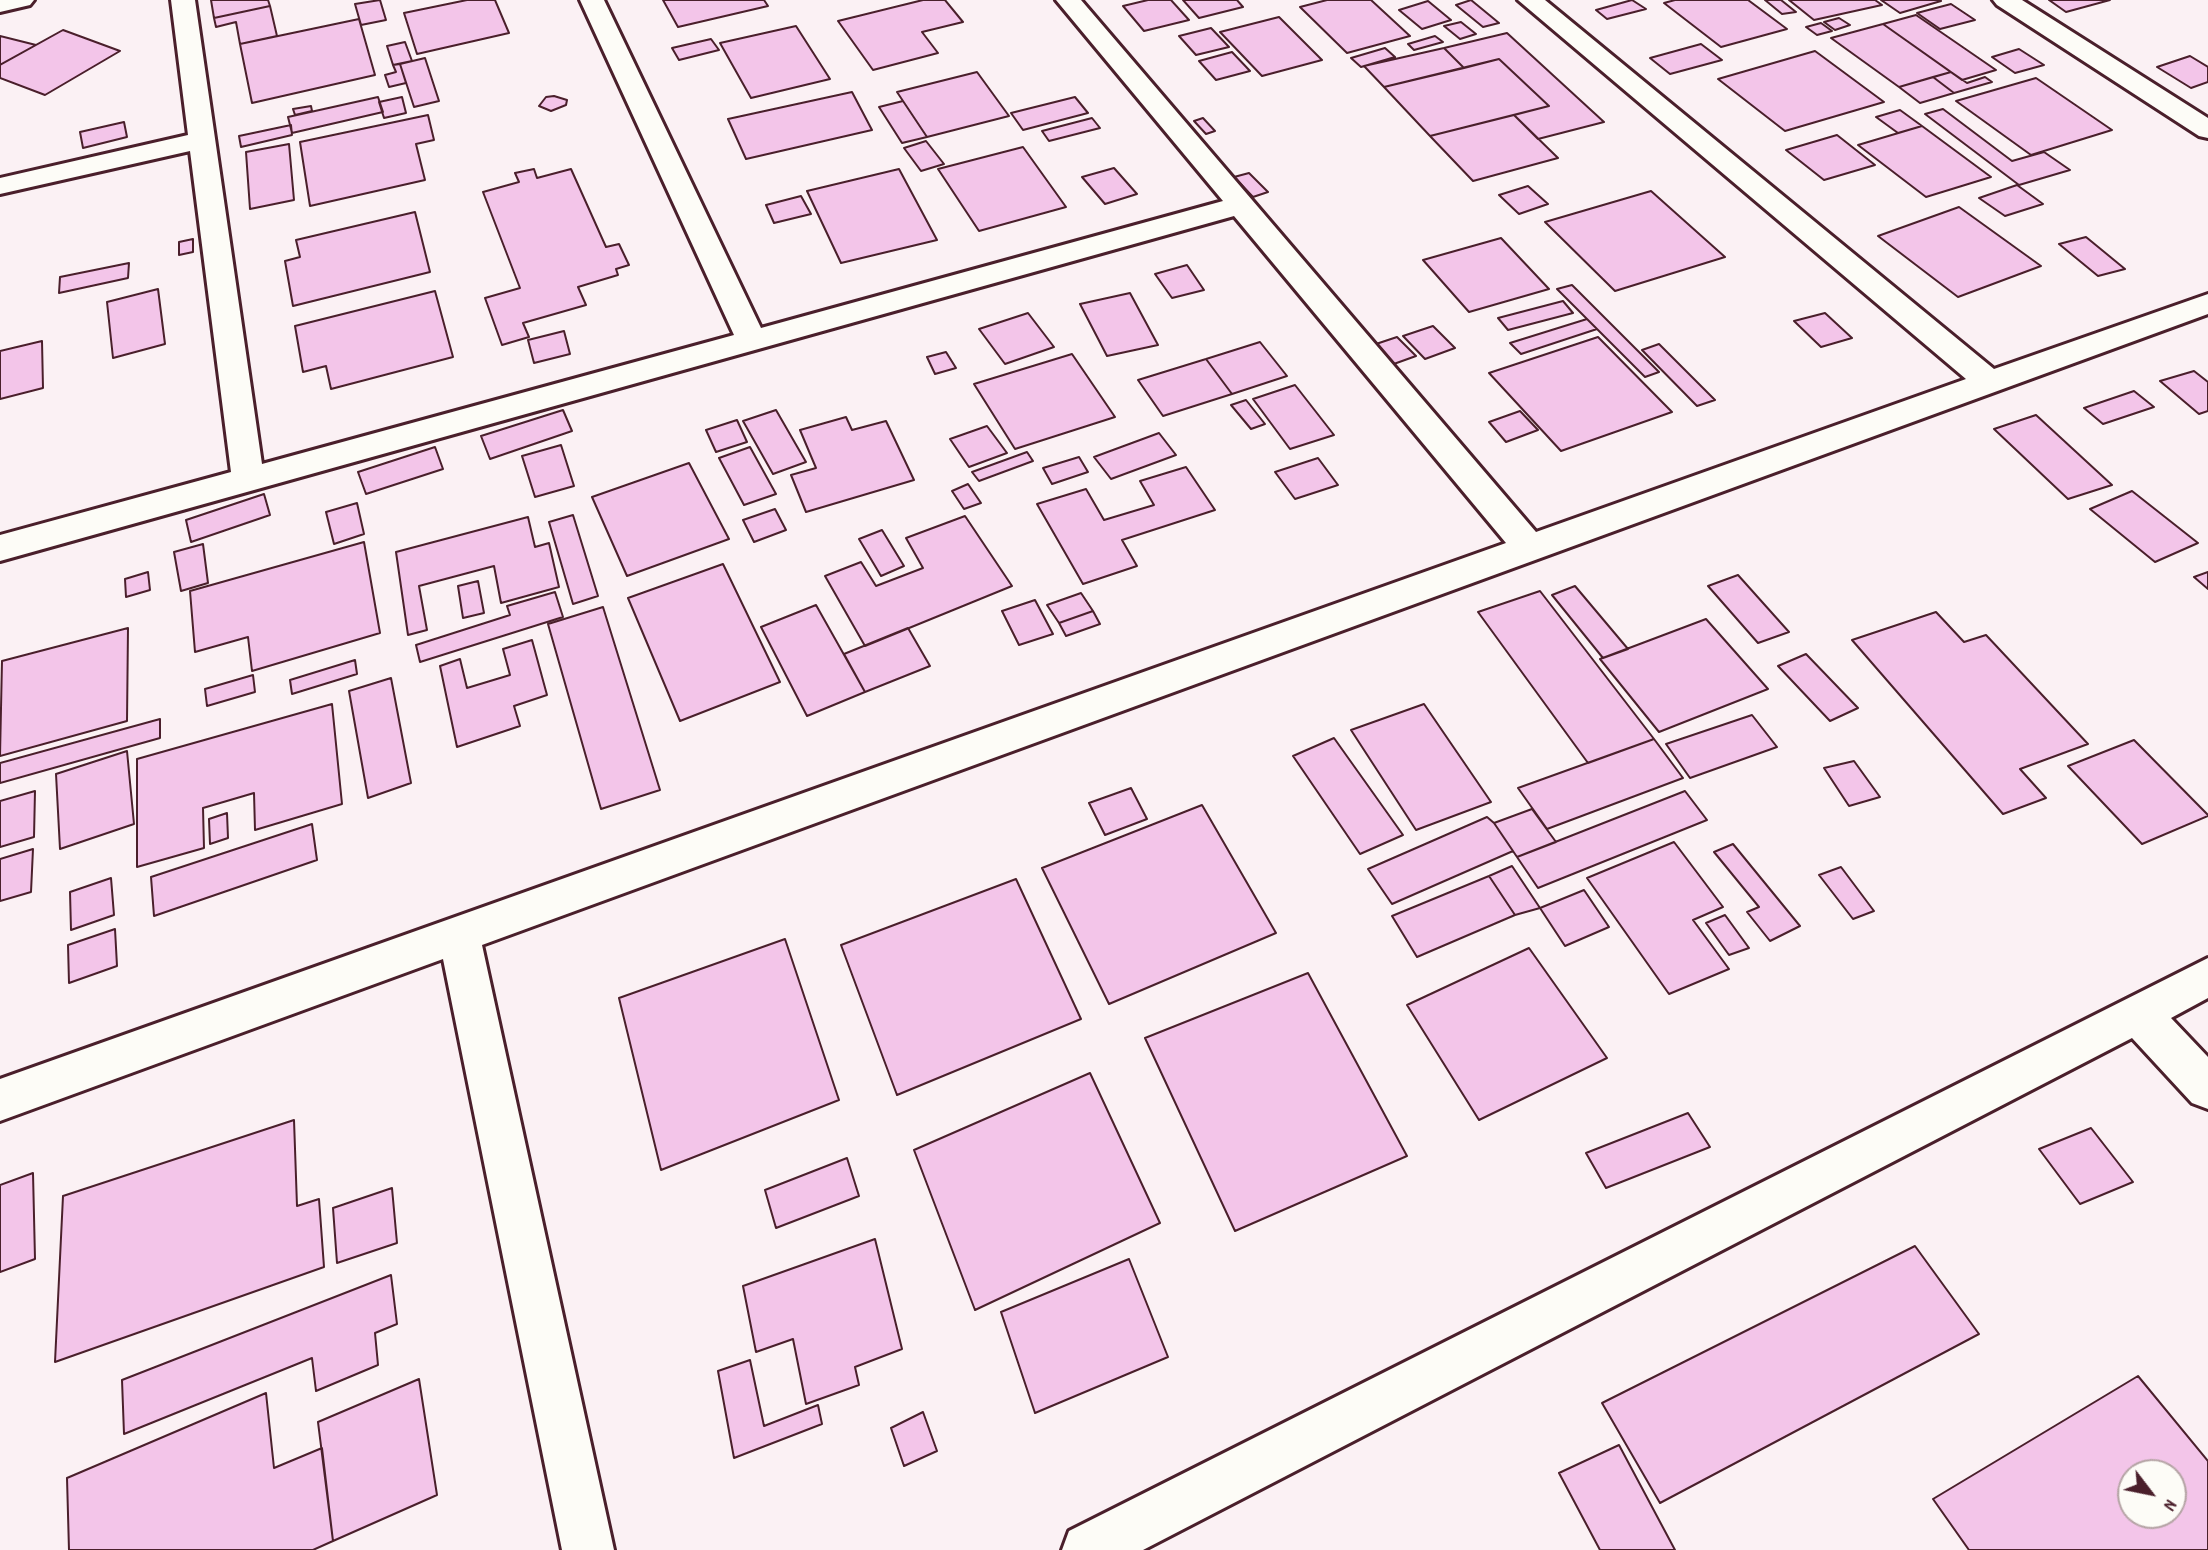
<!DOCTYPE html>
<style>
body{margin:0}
#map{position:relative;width:2208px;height:1550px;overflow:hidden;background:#fbf1f4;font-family:Dekko,sans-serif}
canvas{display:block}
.north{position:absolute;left:2117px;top:1459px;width:70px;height:70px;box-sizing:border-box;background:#fdfcf7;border:2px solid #b5a4a5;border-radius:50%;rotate:122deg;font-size:19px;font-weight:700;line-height:28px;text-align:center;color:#4a1f2b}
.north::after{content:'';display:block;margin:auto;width:24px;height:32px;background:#4a1f2b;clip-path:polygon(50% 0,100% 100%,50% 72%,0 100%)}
</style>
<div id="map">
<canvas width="2208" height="1550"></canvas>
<div class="north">N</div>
</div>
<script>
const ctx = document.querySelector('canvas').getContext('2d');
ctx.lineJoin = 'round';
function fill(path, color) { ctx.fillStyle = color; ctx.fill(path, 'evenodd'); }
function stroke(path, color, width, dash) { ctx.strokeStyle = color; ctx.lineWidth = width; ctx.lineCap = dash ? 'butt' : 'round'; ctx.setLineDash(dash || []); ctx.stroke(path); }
const building = new Path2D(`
 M211,0h57l2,6 -56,12z
 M380,0l6,20 -25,5 -6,-21z
 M467,0h28l14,33 -92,21 -13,-41z
 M663,0h101l4,6 -90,21z
 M923,0h22l18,22 -41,10 16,21 -65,17 -35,-49z
 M1148,0h23l18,20 -45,11 -21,-25z
 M1183,0h54l6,7 -44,11z
 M1327,0h44l39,36 -63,17 -47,-46z
 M1471,0l28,23 -16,4 -27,-22z
 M1632,0l14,9 -39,10 -11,-9z
 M1675,0h73l39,29 -66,18 -57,-44z
 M1765,0h16l15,12 -14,2z
 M1789,0h86l7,5 -68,15z
 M1881,0h58l2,1 -41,12z
 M2049,0h61l-44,12z
 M1428,1l23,19 -29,9 -23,-19z
 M1951,4l24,16 -35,9 -23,-16z
 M270,6l7,30 -37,8 -4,-22 -20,5 -2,-9z
 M1916,15l80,55 -34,10 -79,-56z
 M1279,17l43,43 -60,16 -42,-44z
 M1839,18l11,7 -15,5 -11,-8z
 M359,19l16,56 -123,28 -12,-59z
 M1461,22l15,12 -16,5 -16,-13z
 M1821,23l11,8 -15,4 -11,-8z
 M1883,24l68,48 -52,15 -68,-49z
 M796,26l34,53 -79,19 -31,-55z
 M1211,28l18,19 -33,8 -17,-19z
 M63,30l57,21 -75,44 -45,-17v-13z
 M1507,33l97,89 -66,17 -24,-24 35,-9 -50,-47 -35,9 -20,-20z
 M0,36l36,9 -36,20z
 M1435,36l8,6 -29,8 -6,-6z
 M711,39l8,11 -40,10 -7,-12z
 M405,42l7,19 -19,4 -6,-19z
 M1701,44l21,16 -52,14 -20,-16z
 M1385,48l10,9 -34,10 -10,-9z
 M1444,48l20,20 -80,19 -20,-21z
 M2019,49l25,16 -29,8 -23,-16z
 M1815,51l69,51 -99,29 -67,-52z
 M1232,52l18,19 -34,9 -17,-19z
 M2190,56l18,11v15l-17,6 -34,-21z
 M425,58l14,43 -25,6 -14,-43z
 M1499,59l50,47 -119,30 -46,-49z
 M400,64l6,19 -17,4 -4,-12 11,-3 -3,-7z
 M977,72l32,44 -82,21 -30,-45z
 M1951,72l16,11 18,-6 7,5 -38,11 -21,-16z
 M1933,77l21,16 -34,10 -21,-16z
 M2036,78l76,52 -81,25 -75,-54z
 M852,92l20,38 -126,29 -18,-40z
 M554,96l13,4 -1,5 -15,6 -12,-5 7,-9z
 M378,97l5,15 -91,21 -4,-16z
 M402,97l4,16 -22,5 -5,-16z
 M1075,97l13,16 -65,17 -12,-17z
 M903,101l24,36 -25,6 -23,-36z
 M311,106l1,5 -17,4 -2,-6z
 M1943,109l69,52 32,-9 26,18 -51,15 -94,-71z
 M1900,110l22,16 -24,7 -22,-16z
 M428,115l6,25 -18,4 9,36 -115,26 -10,-64z
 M1514,115l44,43 -85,23 -43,-45z
 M1092,118l8,10 -51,13 -7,-10z
 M1203,118l12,13 -9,3 -12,-13z
 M124,122l3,15 -44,11 -3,-16z
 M291,125l1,10 -51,12 -2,-11z
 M1922,126l69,51 -65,20 -68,-52z
 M1837,135l38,30 -51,15 -38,-30z
 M926,141l18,23 -23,7 -17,-23z
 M289,144l5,56 -44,9 -4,-57z
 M1023,147l43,60 -87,24 -41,-62z
 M1114,168l23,26 -32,10 -23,-27z
 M534,169l3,9 34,-9 35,78 13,-3 10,21 -13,4 2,6 -40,12 8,18 -63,18 6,14 -27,8 -17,-47 35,-10 -37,-96 36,-10 -4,-9z
 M899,169l38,71 -96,23 -34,-72z
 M1249,173l19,19 -15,5 -19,-20z
 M2017,185l26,19 -38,12 -26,-18z
 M1528,186l20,18 -29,10 -20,-19z
 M1651,191l74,66 -110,34 -70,-69z
 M801,196l10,18 -37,9 -8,-18z
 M1959,207l82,59 -83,31 -80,-61z
 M415,212l15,60 -137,34 -8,-45 15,-4 -4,-17z
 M2086,237l39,32 -27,7 -39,-32z
 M1501,238l48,51 -80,23 -46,-52z
 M193,239v13l-14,3v-13z
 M129,263l-1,15 -69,15 1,-16z
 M1187,265l17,25 -32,8 -17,-24z
 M1572,285l87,87 -14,5 -88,-88z
 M158,289l7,55 -52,14 -6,-56z
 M435,291l18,66 -122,32 -5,-23 -23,6 -8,-46z
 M1130,293l28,52 -51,11 -27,-52z
 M1563,301l10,12 -65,17 -10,-12z
 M1028,313l26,34 -49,17 -26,-35z
 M1825,313l27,25 -31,9 -27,-26z
 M1587,319l10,10 -76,25 -11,-11z
 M1433,326l22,22 -30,11 -22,-23z
 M564,331l6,23 -36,9 -6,-23z
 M1397,337l19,19 -25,9 -18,-20z
 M1598,337l74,75 -111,39 -72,-78z
 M42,341l1,47 -43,11v-48z
 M1260,342l27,34 -55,18 -26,-35z
 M1659,344l56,56 -18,6 -55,-56z
 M946,352l10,16 -21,6 -8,-17z
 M1072,354l43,63 -100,32 -41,-65z
 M1206,359l26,35 -69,22 -25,-36z
 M2194,371l14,11v29l-9,3 -39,-33z
 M1295,385l39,50 -44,14 -37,-50z
 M2134,391l20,16 -51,17 -19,-16z
 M1246,400l19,24 -14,5 -20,-24z
 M563,410l9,21 -82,28 -9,-23z
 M776,410l30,52 -33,12 -30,-53z
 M1520,411l18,19 -32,12 -17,-20z
 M2036,415l76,70 -44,14 -74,-70z
 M846,417l6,13 34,-9 28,59 -108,32 -15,-37 25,-7 -16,-38z
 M737,420l10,22 -31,10 -10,-22z
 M987,426l20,27 -38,14 -19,-28z
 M1159,433l17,22 -65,24 -17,-22z
 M561,445l13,41 -39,11 -13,-41z
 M435,447l8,22 -77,25 -8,-22z
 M750,447l26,47 -32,11 -25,-47z
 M1027,452l6,9 -54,20 -7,-9z
 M1079,457l9,15 -36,12 -9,-16z
 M1318,458l20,27 -43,14 -20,-27z
 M689,463l40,76 -102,37 -35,-79z
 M1186,467l29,43 -93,30 15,26 -54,18 -46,-80 49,-15 18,31 50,-15 -14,-24z
 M968,484l13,19 -17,6 -12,-18z
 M2132,491l66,52 -43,19 -65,-53z
 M264,494l6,21 -79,27 -5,-22z
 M357,503l7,31 -30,10 -8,-32z
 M775,509l11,21 -32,12 -11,-22z
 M573,515l25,81 -25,8 -24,-82z
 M965,516l47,70 -147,60 -40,-70 36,-14 15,24 47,-18 -17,-30z
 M528,517l7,30 14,-4 10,44 -58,16 -7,-37 -75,20 8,44 -19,5 -12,-83z
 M882,530l22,36 -23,10 -22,-37z
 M364,542l16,91 -128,38 -4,-34 -53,15 -5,-61z
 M203,544l5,39 -27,8 -7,-39z
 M723,564l57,118 -100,39 -52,-123z
 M148,572l2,18 -24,7 -1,-18z
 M2208,572v17l-14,-12z
 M1738,575l51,57 -31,11 -50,-57z
 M478,581l6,32 -21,5 -5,-32z
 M1575,586l53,63 -25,9 -51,-63z
 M1540,591l114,148 -66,24 -110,-151z
 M555,592l8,25 -143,45 -4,-17 94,-30 -3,-9z
 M1081,593l12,18 -34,12 -12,-18z
 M1035,600l18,34 -34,11 -17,-34z
 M816,605l49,87 -58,24 -46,-89z
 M603,607l57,183 -59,19 -53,-185z
 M1093,611l7,13 -34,12 -7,-13z
 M1936,612l28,30 22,-7 102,109 -68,25 26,29 -43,16 -151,-174z
 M1706,619l62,70 -109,43 -59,-73z
 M128,628l-1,93 -127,35 2,-95z
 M908,628l22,38 -65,26 -21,-38z
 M532,640l15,55 -33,11 6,20 -63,21 -17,-81 20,-7 7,29 43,-13 -7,-26z
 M1806,654l52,54 -28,13 -52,-55z
 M355,660l2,14 -65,20 -2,-14z
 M253,675l2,17 -48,14 -2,-17z
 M391,678l20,105 -43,15 -19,-107z
 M332,704l10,100 -87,26 -1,-37 -51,15 1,40 -67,19v-108z
 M1424,704l67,98 -75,28 -65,-100z
 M1752,715l25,32 -87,31 -24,-34z
 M160,719v19l-160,45v-20z
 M1334,738l69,97 -43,19 -67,-98z
 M1654,739l29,39 -136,51 -29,-41z
 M2134,740l74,75v1l-66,28 -74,-78z
 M127,751l7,73 -74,25 -4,-75z
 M1854,761l26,36 -31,9 -25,-38z
 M1131,788l16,31 -42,16 -16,-32z
 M35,791l-1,46 -34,10v-46z
 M1685,791l22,29 -169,68 -21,-31z
 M1202,805l74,128 -167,71 -67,-136z
 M1532,809l24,33 -39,15 -23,-34z
 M227,813l1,25 -18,6 -1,-25z
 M1487,817l7,6 19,28 -121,53 -24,-35z
 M312,824l5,36 -163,56 -3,-39z
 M1674,842l49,65 -30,13 36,49 -60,25 -82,-116z
 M1733,844l67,82 -30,15 -23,-29 12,-5 -45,-55z
 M33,849l-2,43 -31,9v-42z
 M1512,866l28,42 -25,7 -26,-39z
 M1841,867l33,44 -21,8 -34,-44z
 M1489,876l26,39 -98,42 -25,-41z
 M111,878l3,37 -43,15 -1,-38z
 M1016,879l65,140 -184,76 -56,-150z
 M1584,890l25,37 -44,19 -25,-38z
 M1725,915l24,33 -20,7 -23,-32z
 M115,929l2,37 -48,17 -1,-38z
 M785,939l54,161 -178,70 -42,-172z
 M1529,948l78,110 -128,62 -72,-115z
 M1308,973l99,183 -172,75 -90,-193z
 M1090,1073l70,150 -185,87 -61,-160z
 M1688,1113l22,34 -104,41 -20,-35z
 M294,1120l3,86 22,-7 5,68 -269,95 8,-166z
 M2091,1128l42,54 -53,22 -41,-55z
 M847,1158l12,38 -83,32 -11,-38z
 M33,1173l2,86 -35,13v-87z
 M392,1188l5,55 -60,20 -4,-55z
 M875,1239l27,110 -47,18 4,18 -53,19 -13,-65 -37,13 -13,-66z
 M1915,1246l64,88 -319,169 -58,-100z
 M1129,1259l39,98 -133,56 -34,-101z
 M391,1275l6,49 -22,9 3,32 -62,26 -4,-33 -188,76 -2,-54z
 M750,1360l14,66 54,-21 4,19 -88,34 -16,-87z
 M2138,1376l70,85v89h-239l-36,-51zM2131,1473h42v42h-42z
 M419,1379l18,116 -104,46 -15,-119z
 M266,1393l8,75 48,-20 11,93 -20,9h-244l-2,-72z
 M923,1412l14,39 -33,15 -13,-38z
 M1619,1445l56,105h-75l-41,-77z`);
fill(building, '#f3c5e9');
stroke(building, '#4a1f2b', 2);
const minor = new Path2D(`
 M0,0h34l-4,5 -30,7z
 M171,0h24l67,464 472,-129 -154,-335h24l157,328 462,-127 -167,-201h25l455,532 430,-153 -448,-379h27l449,369 214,-75v20l-1726,631 132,605h-52l-119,-591 -443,162v-42l1506,-536 -272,-327 -1234,345v-26l231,-63 -41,-321 -190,43v-16l188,-43z
 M1993,0h29l186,118v20l-9,-2 -202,-131z
 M2208,958v40l-37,20 37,39v52l-16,-6 -60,-65 -989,512h-81l7,-19z`);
stroke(minor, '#4a1f2b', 6);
fill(minor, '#fdfcf7');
</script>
